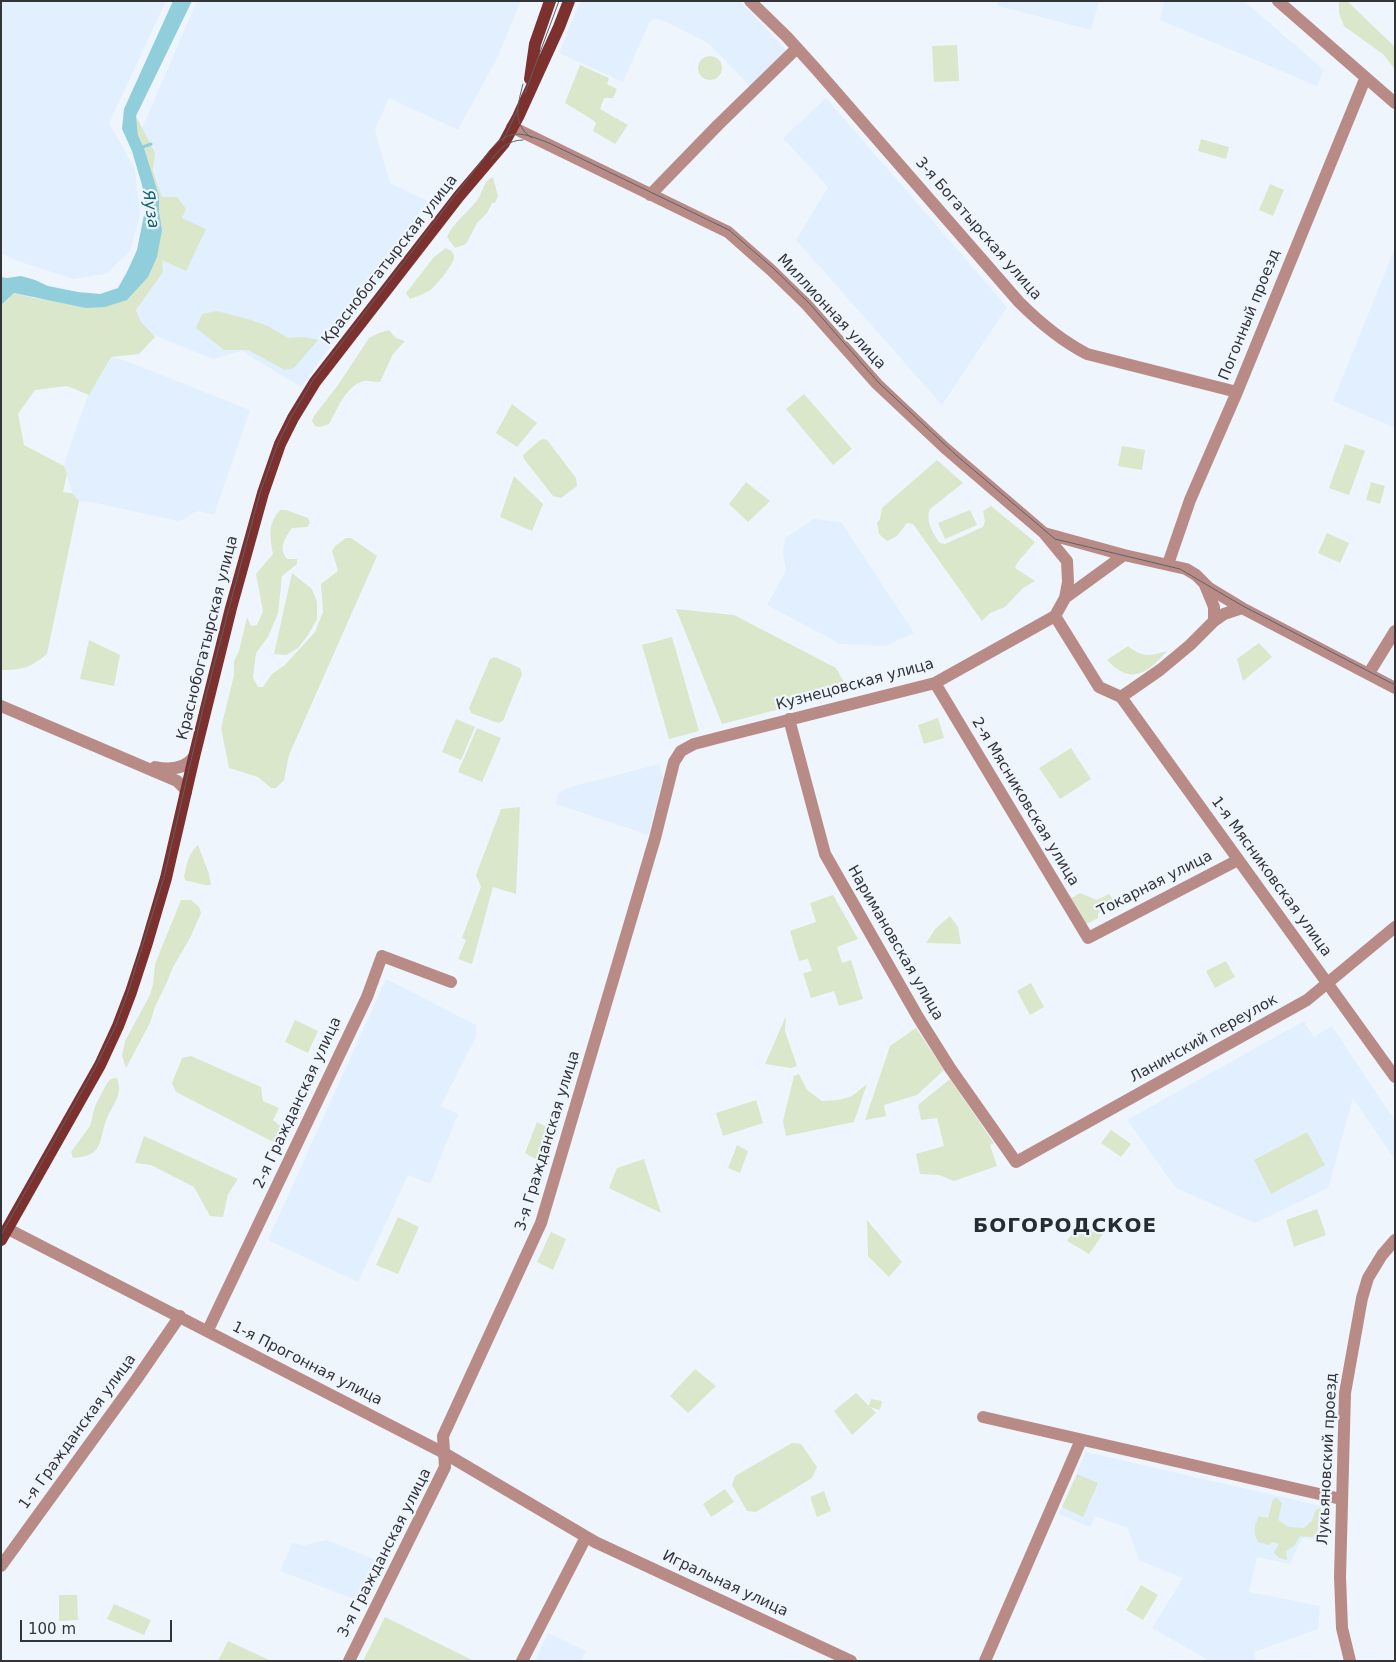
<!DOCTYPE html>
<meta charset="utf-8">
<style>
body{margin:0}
#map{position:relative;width:1396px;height:1662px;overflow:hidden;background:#eff5fd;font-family:"DejaVu Sans",sans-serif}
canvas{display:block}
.frame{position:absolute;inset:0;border:2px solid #323438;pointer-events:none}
.scale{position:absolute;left:20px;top:1620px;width:152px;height:22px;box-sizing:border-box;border:2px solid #323438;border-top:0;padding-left:6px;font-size:15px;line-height:18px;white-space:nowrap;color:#323438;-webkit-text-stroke:4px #eff5fd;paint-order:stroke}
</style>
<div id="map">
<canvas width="1396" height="1662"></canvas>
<div class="frame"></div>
<div class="scale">100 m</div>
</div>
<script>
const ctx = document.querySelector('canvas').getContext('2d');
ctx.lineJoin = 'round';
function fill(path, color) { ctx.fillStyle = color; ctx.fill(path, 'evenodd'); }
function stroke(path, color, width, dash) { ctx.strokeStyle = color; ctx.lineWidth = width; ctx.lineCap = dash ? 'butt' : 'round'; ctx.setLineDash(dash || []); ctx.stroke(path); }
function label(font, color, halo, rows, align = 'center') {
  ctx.font = font + ' "DejaVu Sans",sans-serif'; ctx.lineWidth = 4.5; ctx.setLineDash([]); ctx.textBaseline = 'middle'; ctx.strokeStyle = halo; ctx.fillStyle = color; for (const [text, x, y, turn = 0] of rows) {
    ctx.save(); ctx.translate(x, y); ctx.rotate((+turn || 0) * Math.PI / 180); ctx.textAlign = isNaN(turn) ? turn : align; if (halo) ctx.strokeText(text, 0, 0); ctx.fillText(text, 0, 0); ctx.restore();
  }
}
fill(new Path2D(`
 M1,1h165l-57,122 26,46 5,45 -10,37 -24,23 -33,5 -55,-18 -17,-8z
 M197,1h324l-24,57 -39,72 -69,-32 -14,32 15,53 37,18 -30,48 -5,16 -25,31 -66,91 -59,-36 -29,8 -74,-30 -11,-26 21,-24 15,-70 -16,-69 -8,-7z
 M581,1h159l47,50 -35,37 -44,-45 -43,-22 -11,-2 -5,4 -26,59 -64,-29z
 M997,1h102l-8,29 -93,-24z
 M1164,1h80l80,69 -7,16 -157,-66z
 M826,98l181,209 -65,98 -146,-165 32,-53 -45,-49z
 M1395,248v180l-62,-27z
 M111,357l15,4 124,49 -36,105 -14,-4 -8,2 -6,6 -8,2 -87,-19 -12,-1 -7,-8 -8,-27 1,-5 22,-63z
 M814,519l27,3 73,111 -29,13 -45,-2 -73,-39 19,-34 -3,-19 2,-14z
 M659,764l4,14 -15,57 -92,-31 2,-10 9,-6z
 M386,979l90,46v12l-35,69 17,8 -28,70 -22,-9 -50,107 -90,-42z
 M1304,1021l10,16 18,-11 63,95v39l-42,-62 -25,90 -73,35 -79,-35 -49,-68z
 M1086,1452l235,54 -3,34 -16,-2 -12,26 -33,-7 -8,35 71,14 -2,23 -64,23 2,8 -46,1 -58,-33 31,-50 -44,-18 -11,-32 -33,-12 -5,11 -31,-13z
 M326,1540l50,20 -19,40 -77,-29 12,-28 12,2z
 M548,1633l38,18 -5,10h-46z`), '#e2efff');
fill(new Path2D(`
 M1339,1h8l48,46v23l-11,-15 -40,-29 -5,-13z
 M957,45l2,36 -25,1 -2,-36z
 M698 68a12 12 0 1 1 24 0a12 12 0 1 1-24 0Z
 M580,65l29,13 -2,6 10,5 -4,9h-9l-4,11 28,16 -13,19 -22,-13 3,-8 -3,-3 -28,-17z
 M136,116l19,37 -2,17 9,27h15l9,12 -4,9 24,11 -20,42 -24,-11 1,12 -27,38 5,12 14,15 -16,17 -28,3 -22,38 -22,-9 -32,4 -17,24 6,31 40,21 3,8 -4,18 9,1 7,8 -32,153c-16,13 -24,16 -45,16l-1,-365 13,-12 20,5 17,2h76l32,-88v-16l-14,-45 -7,-16z
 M1201,139l28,8 -3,12 -28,-8z
 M493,177l5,19 -3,7h-3l-5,10 -10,10 -11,21 -11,4 -8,-11c7,-16 21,-24 31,-38 5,-8 6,-18 15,-22z
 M1270,184l14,6 -11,26 -14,-6z
 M446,248c4,2 7,3 8,8 1,8 -19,31 -25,35 -6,3 -13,6 -19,8l-4,-6 28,-36z
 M217,311l34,9 17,6 20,12 16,-1 14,3 -24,28 -9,2 -37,-20h-24l-28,-22 6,-14z
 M389,330l7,8 9,3 -12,13 -13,28c-5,0 -12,-2 -16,-1 -18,4 -27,29 -35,43l-9,3 -5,-1 -3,-5 2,-5 24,-31 31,-47 10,-5z
 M804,394l48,55 -19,16 -47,-56z
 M512,404l25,19 -20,24 -21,-14z
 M544,439l3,1 29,38 1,8 -16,12 -8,-2 -29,-37 -1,-4 17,-15z
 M1345,444l20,7 -16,44 -20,-7z
 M1122,446l23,4 -3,20 -24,-4z
 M937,460l26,23 -33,26c-5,11 3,25 10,34l5,1 38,-17 2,-6 -2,-10 8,-5 44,36 -18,21 -2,5 20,13 -12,7 -18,19 -15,6 -8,8 -69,-97 -6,-1 -10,13 -10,5 -8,-7 -2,-11 3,-4 2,-11z
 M514,476l29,28 -11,27 -32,-14z
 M746,482l24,19 -22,21 -19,-18z
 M1371,482l14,4 -5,18 -14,-4z
 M280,510h6l22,8 2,5 -3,4 -15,1c-7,10 -14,20 -5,31h10v5l-15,12 -4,37 -10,24 -12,16 -3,25 5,9h5l9,-13 13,-9 30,-33 8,-20 -2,-28 17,-13 -6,-20 3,-5 11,-8h5l26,18 -88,199 -5,25 -8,8h-5l-13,-11 -29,-9 -8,-40 13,-53v-14l5,-10 8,-34 4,9 6,-1 6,-14 -7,-37 17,-20c-3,-18 -6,-29 7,-44z
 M970,510l7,15 -32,14 -7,-16z
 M1327,533l22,10 -9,20 -22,-10z
 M292,573l20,16 5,13v17l-9,16 -10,13 -12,7 -12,-1z
 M676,609l58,6 102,53 13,23 -127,33z
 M672,637l27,94 -30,8 -27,-94z
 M89,640l31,15 -6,31 -34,-7z
 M1259,643l13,14 -29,24 -6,-22z
 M1128,646c15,12 22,10 39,5 -19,22 -36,35 -60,9z
 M495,657l25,11 2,6 -19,47 -5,2 -27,-10 -2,-5 21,-49z
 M938,718l6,20 -20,6 -6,-19z
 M456,719l19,8 -14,33 -19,-8z
 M477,728l24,10 -19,44 -24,-10z
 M1071,748l20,31 -31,20 -21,-31z
 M520,807l-4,87 -23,-7 -21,77 -14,-5 8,-19 -4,-2 19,-51 -5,-12 25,-66z
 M198,845l11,29 2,11c-12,1 -15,-4 -25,-4l-2,-4c2,-11 5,-25 14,-32z
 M1080,893l17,7 12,-6 6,9 -17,10v5l-13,7 -15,-26z
 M833,895l25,44 -21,8 5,16 9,-3 12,39 -24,7 -5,-15 -23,7 -8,-25 9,-2 -4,-12 -9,2 -9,-30 26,-9 -6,-19z
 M181,900h10l8,7 2,6 -11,25 -17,29 -6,15 -12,25 -5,16 -24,45 -4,-12 3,-15 25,-46 3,-10 2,-21z
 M950,916l8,11 3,17 -35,-1 10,-15z
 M1226,961l9,16 -20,11 -9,-17z
 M1031,983l13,24 -14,8 -13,-24z
 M786,1016l-1,15 12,35 -6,2 -26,-4z
 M295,1020l23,11 -10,22 -23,-11z
 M916,1028l28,42 -27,25 -33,10 2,11 -21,4 25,-74z
 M191,1056l70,31 2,14 16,7 -6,12 12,10 -4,16 -105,-54 -4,-9 10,-25z
 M799,1074l8,16 15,11 16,-1 14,-4 15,-12 -13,38 -68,14 -3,-15 11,-45z
 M117,1078c6,18 -3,24 -10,40 -9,21 -1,38 -34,40l-2,-6 19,-26 5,-20 12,-23 4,-4z
 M950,1079l44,64 -4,2 7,21 -43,15 -15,-6 -19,-1 -4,-20 28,-8 -7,-28 -16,2 -3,-15z
 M756,1100l7,23 -40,13 -7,-23z
 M537,1122l19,10 -12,32 -19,-11z
 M1111,1130l20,14 -10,13 -20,-14z
 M1307,1132l18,33 -54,29 -17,-34z
 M144,1136l94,43 -10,15 -5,23 -13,-1 -16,-29 -43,-22 -16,-2z
 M737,1145l11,6 -8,22 -12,-5z
 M644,1159l17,54 -52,-25 8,-20z
 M1317,1209l9,26 -32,12 -8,-27z
 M398,1217l21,10 -21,47 -22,-9z
 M867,1220l35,42 -13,15 -21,-21z
 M1080,1221l23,13 -14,20 -22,-13z
 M551,1232l15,7 -13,31 -16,-8z
 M695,1369l21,17 -28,27 -18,-17z
 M856,1393l13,13 2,-7 11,2 -2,9 -10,-3 6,6 -24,22 -18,-24z
 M792,1443l9,1 16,23 -5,11 -56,34 -9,-1 -15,-26 3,-9z
 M1077,1474l21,9 -15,34 -21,-10z
 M725,1489l9,13 -23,15 -8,-13z
 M824,1491l7,20 -14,6 -7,-20z
 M1277,1498l5,5 -4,17 11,7 15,1 8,-7 3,-10 4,-3 4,4 -7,23 -5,2 -11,-1 -6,10 -8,5 1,9 -8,-2 -5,-5 5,-9 -6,-2 -5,3 -10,-3c-5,-10 -4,-16 1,-26l9,2 5,-19z
 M1141,1585l17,10 -15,25 -17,-10z
 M59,1595h18l1,25 -19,1z
 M114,1604l37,16 -7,15 -37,-16z
 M385,1617l89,44h-111z
 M228,1641l41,19v1h-51z`), '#dae7ca');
fill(new Path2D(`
 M173,1h19l-56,115 2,19 7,16 14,45v16l3,18 -5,27 -9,20 -21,23 -22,7 -19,1 -72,-15 -13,12v-28l6,1 14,-2 14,4 13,6 30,6 22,2 18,-6 9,-16 10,-22 9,-45 -4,-20 -10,-34 -10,-22 2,-20z`), '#90cedc');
stroke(new Path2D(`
 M140,148l11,-4`), '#90cedc', 3);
stroke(new Path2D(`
 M750,1l37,36 29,32 203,233c21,21 41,38 68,52l150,38
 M1278,1l117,102
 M512,127l216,105 43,38 36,35 70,79 68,64 99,85 23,28 1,21 -3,16 -10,18 44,71 22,10 39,-27 30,-25 24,-24 10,-7 18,-6
 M650,195l68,-70 79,-77
 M1044,533l80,22 62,14 10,6 13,13 33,20 153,80
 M1168,564l22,-64 47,-108 128,-313
 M1205,585l9,22v14
 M1065,598l59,-43
 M1369,673l26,-42
 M935,683l153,255 150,-78
 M1121,697l274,380
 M1,706l176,75 7,7 2,4
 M789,719l36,135 93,163 32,51 66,94 291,-162 88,-73
 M155,767c14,3 29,3 39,-10
 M8,1229l436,224 151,89 256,119
 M208,1330l159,-333 15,-41 69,26
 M983,1417l358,82
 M1,1566l135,-186 44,-64
 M349,1661l96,-194 -2,-31 98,-213 114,-385 19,-76 7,-11 13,-7 31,-8 210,-53 120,-67
 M522,1661l64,-124
 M985,1661l96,-221
 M1350,1661l-8,-33 -2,-51 5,-184 17,-95 6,-20 14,-23 13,-15`), '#b98b87', 12);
stroke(new Path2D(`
 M530,79l5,-35 15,-43
 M1,1240l99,-175 18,-39 13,-34 15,-46 20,-68 28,-121 37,-149 32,-115 17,-49 13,-26 22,-36 144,-186 45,-53 14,-26 41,-90 10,-26`), '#7d312f', 12);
stroke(new Path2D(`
 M523,84c-5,20 -12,40 9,54
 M525,93l34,-92
 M503,141l15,-32
 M492,159c8,-11 17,-19 31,-19
 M1,1235l94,-167 21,-43 12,-33 36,-115 41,-177 24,-92 31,-115 18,-50 13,-26 22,-37 177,-230c20,-23 33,-17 59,-7l180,87 44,38 36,35 70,80 77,72 99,84 125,30 61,36 154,80`), '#5f6166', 1);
label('15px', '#323438', '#eff5fd', [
 ["3-я Богатырская улица",978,229,49],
 ["Краснобогатырская улица",390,260,-52],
 ["Миллионная улица",831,312,47],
 ["Погонный проезд",1250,315,-68],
 ["Краснобогатырская улица",208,638,-76],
 ["Кузнецовская улица",855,685,-15],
 ["2-я Мясниковская улица",1025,802,59],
 ["1-я Мясниковская улица",1271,877,54],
 ["Токарная улица",1155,884,-27],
 ["Наримановская улица",895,943,60],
 ["Ланинский переулок",1204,1039,-29],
 ["2-я Гражданская улица",298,1103,-65],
 ["3-я Гражданская улица",548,1141,-73],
 ["1-я Прогонная улица",307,1364,27],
 ["1-я Гражданская улица",78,1432,-54],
 ["Лукьяновский проезд",1328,1459,-87],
 ["3-я Гражданская улица",385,1553,-63],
 ["Игральная улица",725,1584,25]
]);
label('italic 16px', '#09616f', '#eff5fd', [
 ["Яуза",150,209,81]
]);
ctx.letterSpacing = '1px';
label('bold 20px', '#272d34', '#eff5fd', [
 ["БОГОРОДСКОЕ",1065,1227]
]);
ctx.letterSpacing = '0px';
</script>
